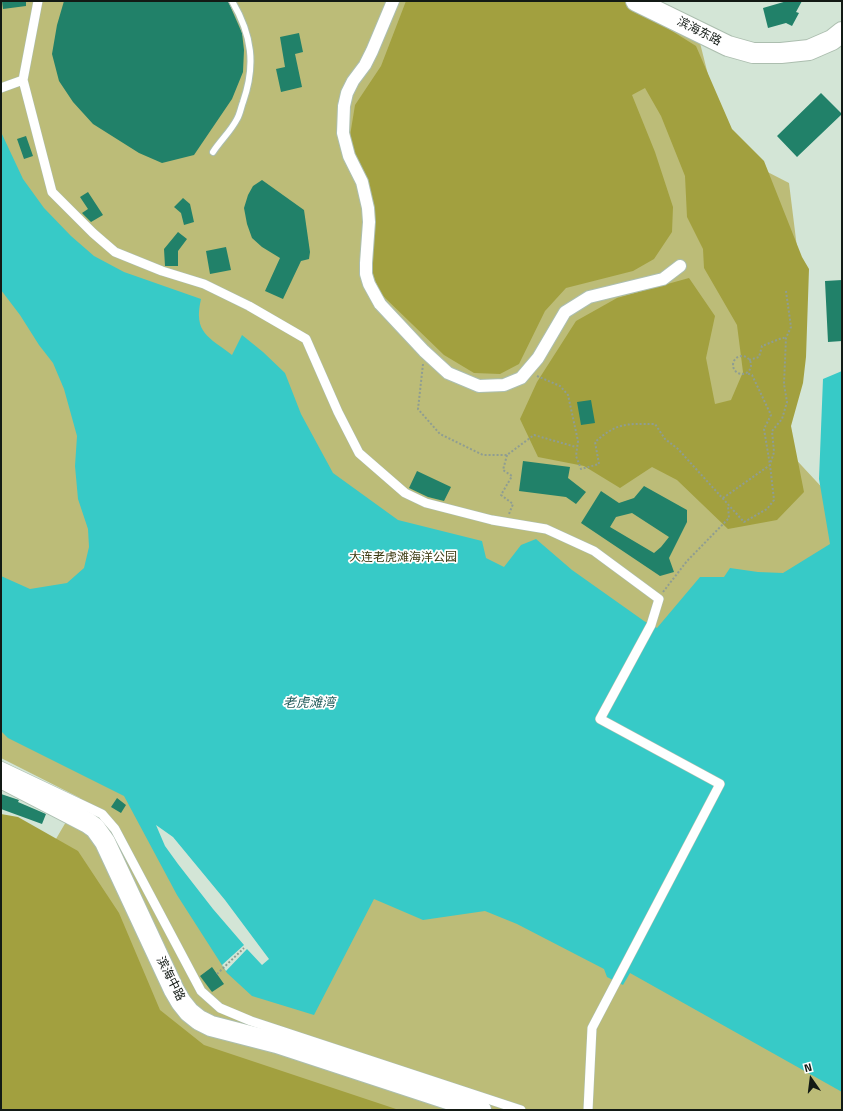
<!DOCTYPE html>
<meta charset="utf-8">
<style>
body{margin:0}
#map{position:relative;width:843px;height:1111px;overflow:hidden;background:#d3e5d6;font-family:"Titillium Web",sans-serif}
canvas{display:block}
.frame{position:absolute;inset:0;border:2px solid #131a15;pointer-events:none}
.north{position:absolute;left:791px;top:1059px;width:40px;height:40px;-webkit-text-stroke:3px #fff;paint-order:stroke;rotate:346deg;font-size:11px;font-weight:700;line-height:16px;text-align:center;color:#131a15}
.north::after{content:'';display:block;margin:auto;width:14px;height:18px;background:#131a15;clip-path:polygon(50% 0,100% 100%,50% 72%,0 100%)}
</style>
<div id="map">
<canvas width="843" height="1111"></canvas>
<div class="frame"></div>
<div class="north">N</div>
</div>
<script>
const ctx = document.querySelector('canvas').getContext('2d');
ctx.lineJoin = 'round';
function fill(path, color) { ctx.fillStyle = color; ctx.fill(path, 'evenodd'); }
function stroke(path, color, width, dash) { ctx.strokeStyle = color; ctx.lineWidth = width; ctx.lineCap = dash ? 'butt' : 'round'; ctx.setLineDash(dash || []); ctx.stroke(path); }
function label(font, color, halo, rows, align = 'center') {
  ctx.font = font + ' "Titillium Web","Noto Sans SC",sans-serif'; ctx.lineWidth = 3.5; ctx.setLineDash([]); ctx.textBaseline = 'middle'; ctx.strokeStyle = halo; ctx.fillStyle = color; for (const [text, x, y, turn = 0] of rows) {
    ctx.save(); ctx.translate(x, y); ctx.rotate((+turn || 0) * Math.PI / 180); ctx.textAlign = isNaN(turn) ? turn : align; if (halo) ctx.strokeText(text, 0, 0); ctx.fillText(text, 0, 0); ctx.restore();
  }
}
fill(new Path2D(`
 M1,1h624l17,7 58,35 23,91 27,29 39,20 13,105 -9,97 -4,67 53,57v601h-841l25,-220 54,-92 -79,-40z`), '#bcbc78');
fill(new Path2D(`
 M406,1h218l72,45 36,83 32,32 38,96 7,12 -3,88 -3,26 -12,43 13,66 -27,28 -49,9 -51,-49 -25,-13 -32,21 -36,-22 -46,-9 -18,-38 17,-37 39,-61 41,-23 72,-20 26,38 -9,42 9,46 16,-4 12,-28 -6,-47 -33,-57 -1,-19 -16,-32 -2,-41 -24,-60 -16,-28 -13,7 23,57 18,55 -1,25 -18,27 -21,12 -67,17 -21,23 -26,53 -19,10 -26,-1 -30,-18 -63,-61 -13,-30 -10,-100 -8,-28 5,-31 26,-39z
 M1,814l17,3 60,34 41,62 41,97 44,35 195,65h-398z`), '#a2a03f');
fill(new Path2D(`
 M1,132l22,47 21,29 27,28 23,20 30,16 77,27c-8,34 8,38 31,56l10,-20 21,17 22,21 16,41 32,59 65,47 84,21 4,17 18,9 17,-22 15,-6 36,31 72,51 13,7 43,-51h24l6,-9 28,4 25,1 47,-29 -11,-65 4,-100 19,-8v721l-212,-119 -7,12 -16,-8 -3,-8 -87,-45 -32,-13 -62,9 -49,-21 -60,116 -62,-19 -25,-23 -50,-78 -53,-99 -116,-58 -7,-7v-155l29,13 37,-6 17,-15 5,-21 -1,-18 -10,-30 -3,-33 2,-30 -13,-47 -11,-26 -14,-18 -19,-30 -19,-25z`), '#37cac7');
fill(new Path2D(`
 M156,825l17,12 52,63 44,59 -7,6 -15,-16 -21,22 -4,-6 22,-20 -31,-36 -35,-45 -13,-18z`), '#d3e5d6');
fill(new Path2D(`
 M2,1h24v5l-23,3z
 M64,1h164l14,32 2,17 -1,22 -11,27 -38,56 -32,8 -23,-10 -46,-29 -20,-22 -14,-21 -7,-27 5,-29z
 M787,1h15l-6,11 3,1 -7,13 -6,-3 -18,5 -5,-20z
 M299,33l4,19 -8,2 7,33 -21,5 -5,-23 9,-2 -5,-30z
 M821,93l21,21 -45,43 -20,-21z
 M26,136l7,20 -9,3 -7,-20z
 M262,180l42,30 6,42 -1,7 -8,2 -18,38 -18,-8 15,-33 -18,-11 -10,-9 -5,-14 -3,-16 4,-13 5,-9z
 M88,192l15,23 -12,7 -9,-9 6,-4 -8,-12z
 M183,198l7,6 4,18 -10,3 -3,-12 -7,-6z
 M178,232l9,7 -9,12v15h-13l-1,-17z
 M226,247l5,23 -21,4 -4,-23z
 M842,280v61l-14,1 -3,-61z
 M591,400l4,23 -14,2 -4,-23z
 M523,461l47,6 -2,11 18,14 -10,12 -10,-7 -47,-6z
 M417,471l34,16 -7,14 -16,-4 -19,-9z
 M644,486l43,24v12l-18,36 5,14 -14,4 -79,-53 20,-32 18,12 15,-5zM632,513l37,24 -8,10 -7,6 -44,-26 6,-10z
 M1,794l18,6 -1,2 28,12 -4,10 -41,-15z
 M117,798l9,7 -5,8 -10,-6z
 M212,967l12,17 -12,8 -12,-16z`), '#218169');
const service = new Path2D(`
 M213,152c7,-11 18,-21 24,-33 3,-5 4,-12 6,-17 13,-37 9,-67 -11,-101`);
const pedestrian = new Path2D(`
 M38,1l-15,79 29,112 41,41 22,19 47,19 42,13 45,22 57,33 32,73 21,41 46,40 21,10 66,17 54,9 48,22 65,48 -8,26 -51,94 120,65 -128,244 -4,82
 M1,88l22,-8
 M1,766l101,48 13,15 86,162 19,17 31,13 270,89`);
const minor = new Path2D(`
 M393,1l-21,50 -7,14 -12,16 -6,12 -3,13 -1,27 6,23 13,26 6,26 1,14 -3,41v11l3,10 11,20 44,47 24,22 31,13 25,-1 17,-7 17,-20 27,-46 24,-15 74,-18 17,-13`);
const trunk = new Path2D(`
 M636,1l92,45 25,7h28l28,-3 23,-10 10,-8
 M1,778l87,45 7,5 10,14 69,148 7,12 8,10 10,8 12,6 66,17 204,67`);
stroke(service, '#acbeaf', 8);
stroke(pedestrian, '#acbeaf', 10);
stroke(minor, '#acbeaf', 14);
stroke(trunk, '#acbeaf', 22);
stroke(new Path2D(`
 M733 365a9 9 0 1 1 18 0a9 9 0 1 1-18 0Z
 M749,360l10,-3 3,-11 20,-8h4
 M423,364l-5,45 22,25 43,21h24l27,-20 42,12
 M537,376l23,10 8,9 10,46 -2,15 5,13 18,-5 -4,-22c23,-20 31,-18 60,-18l10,15 13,10 66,73 23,-13 7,-9 -4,-35 4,-13 -2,-21 10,-12 5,-17 -3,-18 2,-46 5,-11 -5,-36
 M507,455l-4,15 9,6 -11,19 12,9 -4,10
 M723,498l47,-33 -6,-36 7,-14 -19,-40 -6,-2
 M663,592l24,-31 42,-43 -1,-12
 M217,974l27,-26`), '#8f9d92', 2, [2, 2]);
stroke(service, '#fff', 6);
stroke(pedestrian, '#fff', 9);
stroke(minor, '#fff', 12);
stroke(trunk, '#fff', 20);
label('12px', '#131a15', '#fff', [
 ["滨海东路",699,32,27],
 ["滨海中路",170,979,63]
]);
label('12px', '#3a3910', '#fff', [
 ["大连老虎滩海洋公园",403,558]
]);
label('italic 13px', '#245e5d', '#fff', [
 ["老虎滩湾",309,704]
]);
</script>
